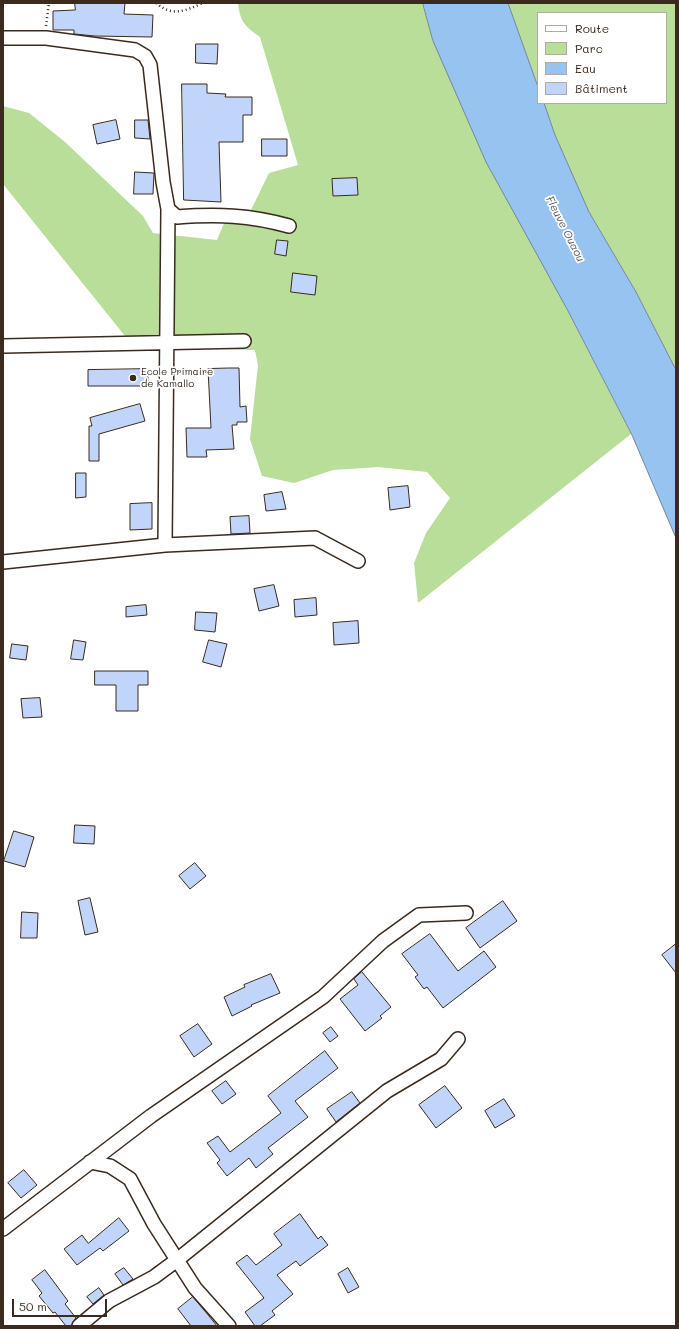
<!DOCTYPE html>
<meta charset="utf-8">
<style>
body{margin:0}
#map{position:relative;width:679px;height:1329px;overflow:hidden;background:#fff;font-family:Mali,sans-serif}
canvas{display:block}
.frame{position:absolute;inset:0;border:4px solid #3b2a1e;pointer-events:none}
.legend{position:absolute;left:537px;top:12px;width:130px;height:92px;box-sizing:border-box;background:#fff;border:1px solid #b1aaa5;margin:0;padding:5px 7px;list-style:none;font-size:12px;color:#3b2a1e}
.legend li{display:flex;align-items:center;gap:8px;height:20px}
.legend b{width:20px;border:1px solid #b1aaa5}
.scale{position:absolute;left:12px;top:1299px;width:95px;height:18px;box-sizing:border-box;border:2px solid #3b2a1e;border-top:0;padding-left:5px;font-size:12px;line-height:14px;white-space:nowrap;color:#3b2a1e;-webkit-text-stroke:3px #fff;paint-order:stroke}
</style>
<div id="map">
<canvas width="679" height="1329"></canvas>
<div class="frame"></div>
<ul class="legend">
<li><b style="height:5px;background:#fff"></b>Route</li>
<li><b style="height:11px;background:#b8de9a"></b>Parc</li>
<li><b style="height:11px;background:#97c3f1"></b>Eau</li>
<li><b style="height:11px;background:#c1d4f9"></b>Bâtiment</li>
</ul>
<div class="scale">50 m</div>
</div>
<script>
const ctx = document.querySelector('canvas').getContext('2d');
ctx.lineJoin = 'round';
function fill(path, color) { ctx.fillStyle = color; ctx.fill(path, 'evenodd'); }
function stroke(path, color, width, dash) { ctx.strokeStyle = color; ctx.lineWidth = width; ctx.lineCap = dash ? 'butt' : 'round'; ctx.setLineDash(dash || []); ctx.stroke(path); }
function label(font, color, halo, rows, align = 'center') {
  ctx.font = font + ' Mali,sans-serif'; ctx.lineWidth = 3.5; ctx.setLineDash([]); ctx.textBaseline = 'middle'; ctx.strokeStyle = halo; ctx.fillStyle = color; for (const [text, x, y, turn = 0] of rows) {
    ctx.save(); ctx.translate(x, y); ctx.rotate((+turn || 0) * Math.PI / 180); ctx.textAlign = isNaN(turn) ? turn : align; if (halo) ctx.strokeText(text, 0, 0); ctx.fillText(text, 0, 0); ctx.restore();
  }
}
fill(new Path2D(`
 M238,3h185l10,38 134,268 64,125 -213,169 -4,-40 12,-30 24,-35 -23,-26 -49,-5 -45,3 -39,13 -32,-7 -12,-37 8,-74 -3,-15 -122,-4 -130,-162v-78l26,7 36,29 78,74 10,17 64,7 13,-31 21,1 18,-37 29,-8 -38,-128c-15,-11 -20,-15 -22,-34z
 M508,3h168v367l-40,-78 -47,-80 -34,-77 -11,-32h122v-90h-128v74z`), '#b8de9a');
const water = new Path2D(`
 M423,3h85l30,84v16h6l11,32 34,77 47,80 40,78v168l-44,-103 -65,-126 -81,-147 -53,-121z`);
fill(water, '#97c3f1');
stroke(water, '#72869d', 1);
const building = new Path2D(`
 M75,3h50l-1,11 29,1 -1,22 -57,-1 -21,-2v-4h-21v-19l22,-1z
 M196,44h22l-1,20 -21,-1z
 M182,84h25v9l19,1 -1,3h27v18h-9v27h-24l2,60 -37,-2z
 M116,120l4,19 -23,5 -4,-19z
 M135,120h13l2,19 -15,-1z
 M262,139h25v17h-25z
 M135,172l19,1 -1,21h-19z
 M357,178l1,17 -25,1 -1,-17z
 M277,240l11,1 -2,15 -11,-2z
 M293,273l24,3 -2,19 -24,-3z
 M229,368h10l1,39 6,-1 1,16h-10v3h-5l2,24 -28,1 1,7h-20l-1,-29h25l-3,-59z
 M148,369v17h-60v-16z
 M140,404l5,17 -46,13v27h-10v-35h3l-2,-8z
 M76,473h10v24l-10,1z
 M408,486l2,21 -20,3 -2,-22z
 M282,492l4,17 -20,2 -2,-16z
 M152,503v26l-22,1v-26z
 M249,516l1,17 -19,1 -1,-17z
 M274,585l5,21 -20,5 -5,-22z
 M316,598l1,17 -22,2 -1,-17z
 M146,605l1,10 -21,2v-10z
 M196,612l21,1 -2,19 -20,-2z
 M358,621l1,22 -25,2 -1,-22z
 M74,640l12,2 -3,18 -12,-1z
 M209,640l18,4 -6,23 -18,-5z
 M12,644l16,2 -2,14 -16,-2z
 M95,671h53v14h-10v26h-22v-26h-21z
 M40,698l2,19 -19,1 -2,-19z
 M75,825l20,1 -1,18 -20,-1z
 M14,831l20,6 -9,30 -21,-6z
 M195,863l11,13 -16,13 -11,-13z
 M90,898l8,34 -13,3 -7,-34z
 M503,901l14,20 -37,27 -14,-20z
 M22,912l16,1 -1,25h-16z
 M430,934l28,37 26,-20 12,16 -53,41 -16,-21 -3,2 -9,-12 3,-2 -16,-21z
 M676,944v29l-14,-18z
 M362,972l29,35 -11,9 2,2 -17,13 -25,-32 18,-14 -4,-6z
 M271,974l9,19 -29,12 1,1 -20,10 -8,-19 21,-10 -1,-2z
 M198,1024l14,20 -18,13 -14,-21z
 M331,1027l7,9 -8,6 -7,-9z
 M325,1051l13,17 -43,33 13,16 -40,31 5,6 -17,14 -7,-10 -22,18 -10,-13 3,-3 -13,-17 11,-7 12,16 51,-39 -13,-17z
 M226,1081l10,13 -14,10 -10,-13z
 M445,1086l17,22 -26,20 -17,-23z
 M352,1092l8,11 -24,19 -9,-13z
 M504,1099l11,17 -20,12 -10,-17z
 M24,1170l13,15 -16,13 -13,-15z
 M300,1214l18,25 3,-3 7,9 -28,21 -4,-5 -19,14 16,19 -21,17 3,4 -15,11h-5l-10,-14 19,-14 -28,-35 11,-8 9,10 26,-20 -8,-11z
 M119,1218l10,13 -26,20 -3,-3 -23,17 -13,-16 18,-14 6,8z
 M124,1268l9,11 -10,6 -8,-11z
 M348,1268l11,19 -11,6 -10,-19z
 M45,1270l23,31 -3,3 11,14 -5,8h-5l-11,-14 -2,1 -14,-17 3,-3 -10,-13z
 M99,1288l5,7 -11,9 -6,-7z
 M193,1297l16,19 8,10h-26l-13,-17z`);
fill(building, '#c1d4f9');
stroke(building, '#3b2a1e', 1);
const street = new Path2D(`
 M3,38h43l89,12 10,6 5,9 13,117 5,27 9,8c41,-3 72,-2 112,9
 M3,346l241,-5
 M165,545l3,-336
 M3,562l162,-17 150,-7 43,23
 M90,1162l20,4 20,13 24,45 41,64 34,38
 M3,1229l148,-113 172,-119 60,-56 36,-26 47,-2
 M79,1326l30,-25 45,-24 23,-17 210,-169 54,-32 17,-20`);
stroke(street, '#3b2a1e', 16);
stroke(new Path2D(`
 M156,3c16,14 29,8 47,0
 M46,26l3,-23`), '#3b2a1e', 2.5, [1, 3]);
stroke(street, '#fff', 13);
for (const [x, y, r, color] of [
 [133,378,4,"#3b2a1e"]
]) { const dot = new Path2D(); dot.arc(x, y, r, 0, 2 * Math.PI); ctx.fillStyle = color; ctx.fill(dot); stroke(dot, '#fff', 1.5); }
label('10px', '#3b2a1e', '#fff', [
 ["Ecole Primaire",141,372],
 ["de Kamallo",141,384]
], 'left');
label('italic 11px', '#57585d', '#fff', [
 ["Fleuve Ouaou",565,229,63]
]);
</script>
